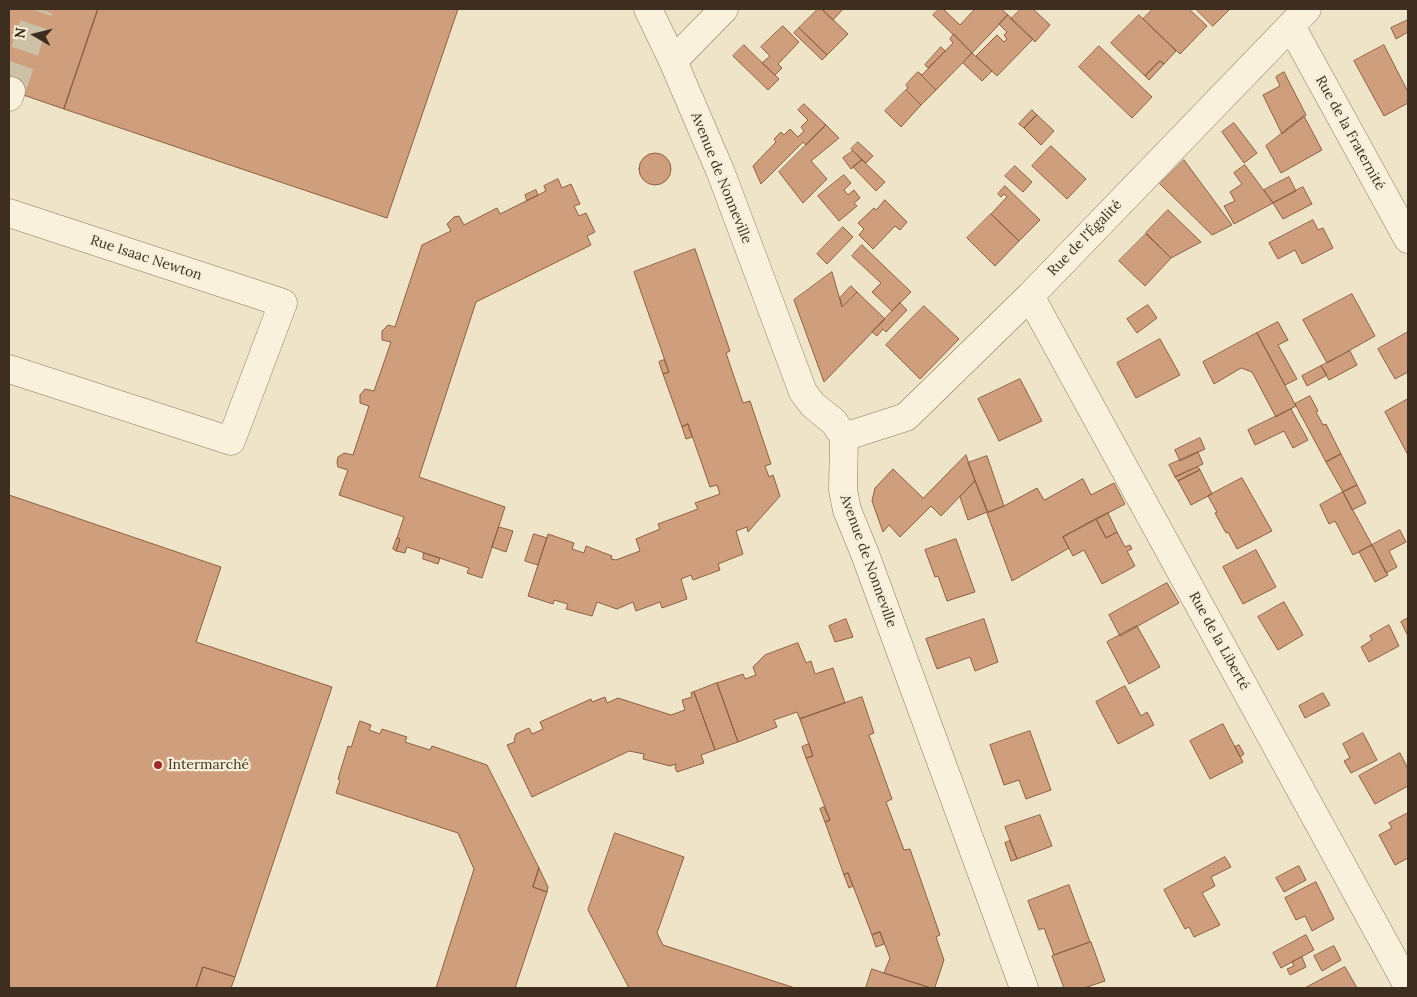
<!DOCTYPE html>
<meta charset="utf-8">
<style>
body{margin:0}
#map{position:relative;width:1417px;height:997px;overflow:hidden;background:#f0e4c8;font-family:Lora,serif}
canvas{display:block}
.frame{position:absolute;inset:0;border:10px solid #3d2e20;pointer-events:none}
.north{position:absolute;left:10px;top:10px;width:50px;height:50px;-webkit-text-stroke:4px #f7eed8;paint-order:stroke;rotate:278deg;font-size:14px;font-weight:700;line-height:20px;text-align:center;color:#3d2e20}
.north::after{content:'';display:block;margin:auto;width:18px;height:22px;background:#3d2e20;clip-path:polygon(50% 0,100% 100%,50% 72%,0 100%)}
</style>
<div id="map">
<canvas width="1417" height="997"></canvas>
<div class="frame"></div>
<div class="north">N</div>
</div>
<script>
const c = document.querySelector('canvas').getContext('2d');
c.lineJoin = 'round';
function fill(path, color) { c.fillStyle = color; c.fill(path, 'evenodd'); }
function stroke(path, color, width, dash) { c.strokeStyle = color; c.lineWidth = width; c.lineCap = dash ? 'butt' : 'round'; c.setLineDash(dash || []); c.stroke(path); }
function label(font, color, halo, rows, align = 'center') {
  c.font = font + ' Lora,serif'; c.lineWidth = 4.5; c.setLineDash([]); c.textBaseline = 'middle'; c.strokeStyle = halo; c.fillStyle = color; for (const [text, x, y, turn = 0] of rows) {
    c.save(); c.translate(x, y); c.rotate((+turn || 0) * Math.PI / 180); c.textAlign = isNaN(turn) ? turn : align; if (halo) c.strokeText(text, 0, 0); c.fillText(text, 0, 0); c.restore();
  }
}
const building = new Path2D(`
 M9 9H98L64 109 9 90Z
 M98 9H458L387 218 64 109Z
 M818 9H822L848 34 827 55 799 28Z
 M822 9H843L833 20Z
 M939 9H943L960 25 975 9H1001L1008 15 972 53 933 15Z
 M1021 9H1033L1050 25 1035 42 1011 19Z
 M1153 9H1189L1207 26 1180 54 1143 19Z
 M1196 9H1230L1213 26Z
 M1008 15 1033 39 997 76 976 56 997 35 1004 42 1007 39 1004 35 1007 32 999 24Z
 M1139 15 1176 51 1164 64 1160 61 1145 76 1111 43Z
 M1408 20V32L1396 39 1391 28Z
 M783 26 799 42 778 64 782 68 775 75 762 63 770 56 761 47Z
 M799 28 827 55 822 60 794 33Z
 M954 34 972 53 936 90 918 72 922 75 953 43 950 39Z
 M744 45 779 79 768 90 733 56Z
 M1384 45 1408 92V103L1384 116 1354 61Z
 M1099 46 1152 97 1132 118 1079 67Z
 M941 47 945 51 928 68 925 65Z
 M972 53 992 71 982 81 963 63Z
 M1160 61 1164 64 1149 80 1145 76Z
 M918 72 936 90 921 105 906 90 908 88 906 85Z
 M1284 72 1306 115 1282 134 1263 95 1280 86 1276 77Z
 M906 90 921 105 901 127 885 111Z
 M804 104 826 125 806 145 803 142 761 184 753 166 776 142 774 139 781 132 784 135 790 129 798 137 804 131 801 127 808 120 798 110Z
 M1032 110 1037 115 1024 128 1019 124Z
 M1037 115 1054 131 1041 145 1024 128Z
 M1304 116 1322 150 1281 173 1266 146Z
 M1234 123 1257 153 1244 163 1222 132Z
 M826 125 839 138 811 161 827 179 803 203 779 172Z
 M858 142 873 156 866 163 851 149Z
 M1051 146 1086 179 1067 199 1032 166Z
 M853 151 862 160 851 169 843 158Z
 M639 169a16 16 0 1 1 32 0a16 16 0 1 1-32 0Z
 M862 160 885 182 876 191 853 167Z
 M1184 160 1232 225 1212 235 1160 184Z
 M1245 165 1273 203 1234 224 1224 206 1235 201 1230 192 1242 184 1234 173Z
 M1015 166 1032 182 1023 192 1005 176Z
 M844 175 851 183 844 190 848 195 854 190 860 198 854 203 857 206 839 221 818 196Z
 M1289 177 1296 191 1273 203 1264 190Z
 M558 179 562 188 571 184 580 204 574 206 579 216 586 213 595 232 587 236 591 245 476 302 419 477 505 507 482 578 467 573 469 568 407 547 405 553 396 551 400 539 397 538 404 517 339 495 348 470 338 467 337 462 338 457 344 453 353 455 369 406 360 403V395L365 389 374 391 391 342 382 340V331L388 325 395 327 422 245 451 231 447 224 454 217 459 216 464 225 497 208 500 214 546 191 544 186Z
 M1005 186 1040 220 1019 241 991 214 1007 197 1004 194 1001 197 998 194Z
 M1303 187 1312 204 1283 219 1273 203Z
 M536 190 538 195 527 201 525 195Z
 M885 200 907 222 900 230 895 226 873 249 859 235 864 229 858 223 874 208 876 210Z
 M1168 210 1201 242 1171 258 1146 233Z
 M991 214 1019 241 995 266 967 238Z
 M1313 220 1318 230 1323 228 1333 248 1302 264 1295 250 1278 259 1269 243Z
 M843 227 853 237 827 264 817 254Z
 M1146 234 1171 258 1145 286 1119 261Z
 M862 245 911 292 892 311 872 292 881 283 852 256Z
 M695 249 730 351 726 353 743 403 750 401 771 464 765 466 769 477 773 475 780 496 748 532 747 527 736 531 743 554 718 564 720 570 693 580 691 575 681 579 687 599 662 608 660 602 636 611 633 602 617 609 597 602 592 616 566 609 568 604 554 600 553 604 528 596 548 534 574 543 572 549 584 553 586 546 612 556 611 559 616 560 640 551 636 539 660 529 658 524 698 509 695 503 720 494 717 485 710 487 688 424 682 427 663 374 669 372 634 272Z
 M832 272 842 307 857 292 885 319 824 382 794 300Z
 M851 286 857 292 842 307 840 298Z
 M1352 294 1375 336 1327 363 1303 320Z
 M900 303 907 310 886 332 883 329 877 336 872 332Z
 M1148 305 1157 318 1137 333 1127 319Z
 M924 306 959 339 920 379 886 345Z
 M1278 322 1288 340 1278 345 1297 379 1285 385 1257 333Z
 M1408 332V372L1395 379 1378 349Z
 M1257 333 1296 406 1276 417 1252 372 1241 368 1214 384 1203 362Z
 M1160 339 1180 375 1136 398 1117 363Z
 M1350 351 1357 365 1329 380 1321 366Z
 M664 360 669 372 663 374 659 362Z
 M1321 366 1327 375 1307 386 1302 376Z
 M1020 379 1042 421 999 441 978 399Z
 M1310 396 1318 411 1316 412 1323 425 1326 424 1341 454 1326 462 1295 404Z
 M1408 399V455L1385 412Z
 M1291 409 1308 440 1293 448 1284 431 1255 445 1248 430Z
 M688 424 692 437 686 439 682 427Z
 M1200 438 1205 449 1180 461 1175 450Z
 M1198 452 1203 464 1175 477 1169 465Z
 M1341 454 1357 485 1343 492 1326 462Z
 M966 455 975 481 941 516 931 506 900 537 889 525 883 532 872 501 875 488 893 469 923 498Z
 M987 456 1004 506 988 512 968 463Z
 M1198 467 1200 470 1178 481 1175 477Z
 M1200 470 1212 494 1191 505 1178 481Z
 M1242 478 1272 531 1237 549 1228 532 1226 533 1215 513 1217 512 1208 496Z
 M1083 479 1091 495 1114 483 1125 504 1063 537 1069 548 1012 581 987 513 1004 506 1037 488 1044 500Z
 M975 481 987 512 968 520 960 497Z
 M1357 485 1366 503 1352 510 1343 492Z
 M1343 492 1372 545 1353 555 1335 521 1329 524 1320 505Z
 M9 495 221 567 196 642 332 687 235 977 203 967 196 988H9Z
 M1108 513 1117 532 1106 538 1096 519Z
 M1096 519 1106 538 1117 532 1125 547 1130 545 1132 549 1127 551 1135 566 1102 584 1084 550 1073 556 1063 537Z
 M499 527 513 531 506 552 492 547Z
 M1400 530 1406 542 1389 551 1397 567 1386 573 1372 545Z
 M534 534 547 538 538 565 525 561Z
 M397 538 400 539 396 551 393 549Z
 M956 539 975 592 947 601 938 576 935 577 925 550Z
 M1372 545 1388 575 1375 582 1359 552Z
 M1256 550 1276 587 1243 604 1223 567Z
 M424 553 440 558 438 564 423 559Z
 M1167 583 1179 603 1120 636 1109 615Z
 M1284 602 1303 635 1278 650 1258 617Z
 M1408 618V636L1401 622Z
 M846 619 853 637 835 642 829 626Z
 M984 619 998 662 975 671 970 657 937 669 926 639Z
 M1389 625 1399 646 1369 662 1361 647 1372 640 1370 636Z
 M1137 626 1160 667 1129 684 1107 642Z
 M798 643 806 663 811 661 815 674 833 668 845 703 800 719 797 712 774 720 777 727 738 742 717 683 743 674 745 679 756 675 753 667 765 655Z
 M717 683 738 742 715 750 694 692Z
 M1125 686 1141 716 1147 712 1154 725 1118 744 1096 702Z
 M694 692 715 750 701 755 704 763 677 772 675 768 676 764 670 766 643 759 644 754 629 751 532 797 507 745 515 742 514 740 516 734 529 728 532 734 543 729 540 722 591 699 592 702 605 697 607 703 618 698 671 715 685 710 682 700 692 697 691 693Z
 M1323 693 1330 705 1305 718 1299 706Z
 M862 697 874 733 869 735 892 799 886 802 904 850 910 849 940 935 936 937 944 960 935 987 938 988H931L884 973 890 958 880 932 872 935 848 873 844 875 825 822 830 820 806 758 813 756 800 719Z
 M360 721 371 725 369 730 380 734 382 729 407 737 405 742 430 750 432 746 487 765 539 868 533 887 547 892 515 988H436L474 869 458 833 336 793 340 780 338 779 348 746 351 747Z
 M1223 724 1243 762 1210 779 1190 741Z
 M1030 731 1051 790 1026 799 1019 780 1004 785 990 745Z
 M1363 733 1377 760 1351 773 1344 761 1350 758 1343 744Z
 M809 744 813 756 806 758 802 747Z
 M1239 745 1244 754 1240 757 1235 747Z
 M1400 753 1408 769V786L1375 804 1359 776Z
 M824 807 830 820 825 822 820 809Z
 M1408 813V858L1395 865 1379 835 1392 828 1389 823Z
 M1040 815 1052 846 1017 859 1005 827Z
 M615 833 684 857 657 933 663 945 795 988H629L588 910Z
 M1010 841 1017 859 1011 861 1005 843Z
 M1225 857 1231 867 1211 877 1215 886 1202 893 1220 925 1194 937 1189 927 1185 929 1164 890Z
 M1299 866 1306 880 1284 892 1276 878Z
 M539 868 548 887 547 892 533 887Z
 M848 873 853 886 849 888 844 875Z
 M1316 882 1334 919 1312 931 1305 916 1296 920 1285 898Z
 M1069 885 1090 942 1054 955 1044 928 1039 930 1028 901Z
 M880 932 884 944 876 947 872 935Z
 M1306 935 1314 950 1281 968 1273 953Z
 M1091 942 1105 981 1084 988H1064L1052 956Z
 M1334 946 1341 960 1322 971 1314 956Z
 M1302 957 1306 967 1290 975 1287 969 1294 966 1292 962Z
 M203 967 235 977 231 988H196Z
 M1345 967 1357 988H1305Z
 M872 969 884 973 931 988H866Z`);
const tertiaryTunnel = new Path2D(`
 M11 91 39 9`);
const minor = new Path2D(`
 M1291 26 1408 239
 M673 61 724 9
 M9 213 283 303 231 441 9 369
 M1030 296 1408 986
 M844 437 906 417 1030 296 1307 9`);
const tertiary = new Path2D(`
 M648 9 673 61 721 173 803 392 813 405 834 422 844 437 843 490 847 510 865 554 1024 988
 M9 97 11 91`);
const markers = [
 [158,765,5,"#9e2a2b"]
];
const streetNames = [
 ["Rue de la Fraternité",1350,133,61],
 ["Avenue de Nonneville",721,178,68],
 ["Rue de l'Égalité",1085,238,-46],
 ["Rue Isaac Newton",146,258,18],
 ["Avenue de Nonneville",868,561,70],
 ["Rue de la Liberté",1219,641,61]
];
const poiNames = [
 ["Intermarché",168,765]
];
fill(building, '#cf9f7d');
stroke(building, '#8d5f41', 1);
stroke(tertiaryTunnel, '#ccc0a6', 28, [28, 14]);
stroke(minor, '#8d765c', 29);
stroke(tertiary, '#8d765c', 29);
stroke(minor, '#faf1dc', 28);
stroke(tertiary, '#faf1dc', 28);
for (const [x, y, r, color] of markers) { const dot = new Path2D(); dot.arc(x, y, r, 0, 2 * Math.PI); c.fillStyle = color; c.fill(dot); stroke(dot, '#f7eed8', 2); }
label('14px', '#3d2e20', '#f7eed8', streetNames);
label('14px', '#3d2e20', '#f7eed8', poiNames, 'left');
</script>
